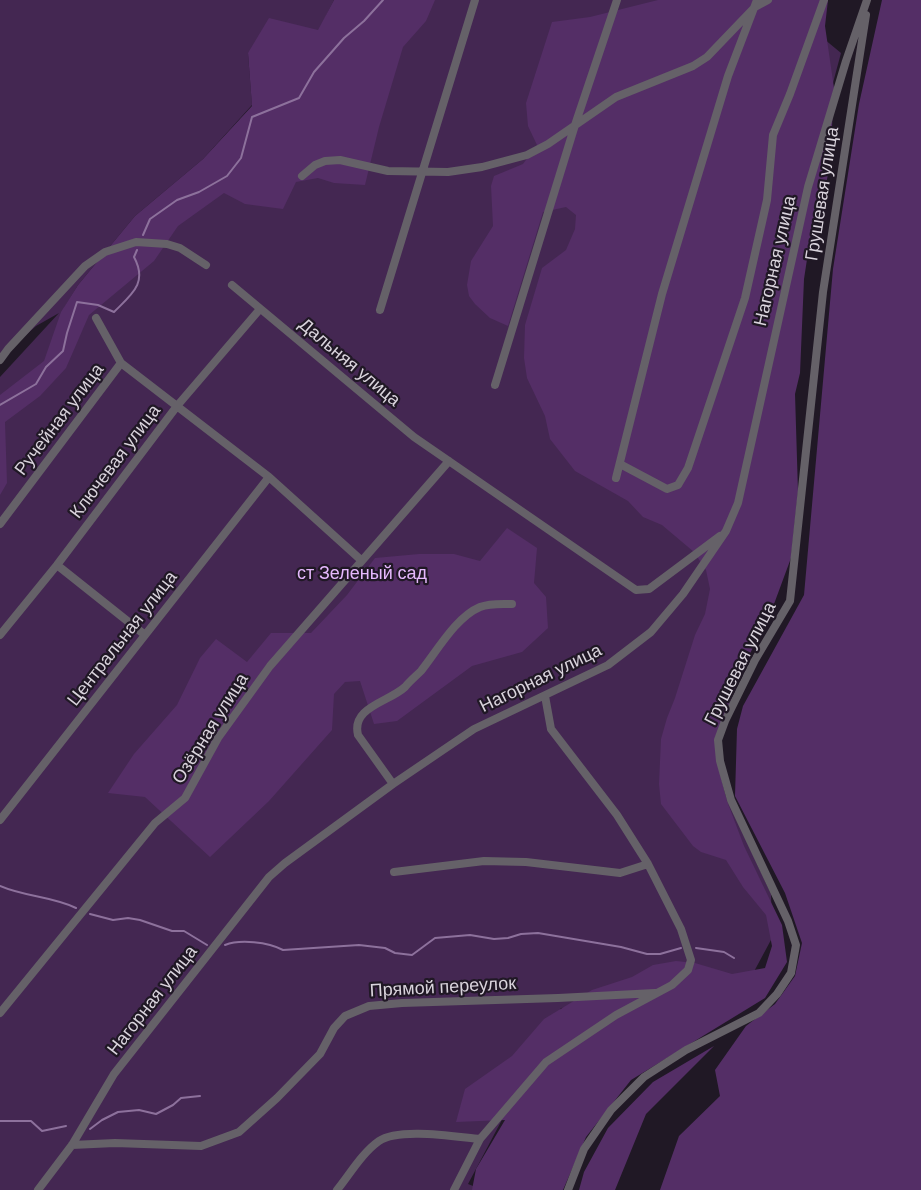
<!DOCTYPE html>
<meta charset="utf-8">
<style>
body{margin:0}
canvas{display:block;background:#201825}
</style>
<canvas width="921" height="1190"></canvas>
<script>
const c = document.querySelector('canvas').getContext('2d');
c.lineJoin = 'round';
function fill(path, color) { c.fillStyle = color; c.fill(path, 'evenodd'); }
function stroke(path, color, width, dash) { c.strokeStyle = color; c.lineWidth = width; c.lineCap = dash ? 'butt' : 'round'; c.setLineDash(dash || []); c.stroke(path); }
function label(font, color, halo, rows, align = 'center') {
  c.font = font + ' "DM Sans",sans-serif'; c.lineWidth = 4.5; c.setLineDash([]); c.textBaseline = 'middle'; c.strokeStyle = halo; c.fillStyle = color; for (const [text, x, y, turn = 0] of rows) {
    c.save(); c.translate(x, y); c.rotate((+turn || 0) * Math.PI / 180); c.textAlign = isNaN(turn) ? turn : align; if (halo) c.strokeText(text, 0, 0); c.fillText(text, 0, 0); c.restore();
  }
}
const green = new Path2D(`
 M0 0H334L319 30 248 53 252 105 203 159 135 216 78 285 64 308 417 0H820L812 29 841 53 786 258 697 734 771 894 772 938 729 1018 666 999 561 1008 468 1184 483 1190H0V377L59 313 36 326 0 358Z`);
const forest = new Path2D(`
 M334 0H435L426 21 403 47 379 127 365 185 334 183 318 178 296 182 283 209 245 204 224 193 178 226 154 261 89 315 66 368 40 396 5 422 7 483 0 495V395L44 361 61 312 78 285 135 216 203 159 252 106 248 53 269 18 318 30Z
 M658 0H828L825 26 834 88 830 165 822 203 813 220 804 279 800 373 795 394 798 492 791 558 774 604 744 666 722 722 718 765 727 801 744 846 782 925 787 962 765 998 631 1080 586 1137 563 1190H472L476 1169 505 1120 456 1122 465 1089 512 1056 544 1019 592 990 632 977 653 965 676 961 695 963 732 974 765 968 772 946 766 915 743 887 726 860 701 852 693 846 661 804 659 784 661 739 667 718 675 698 695 635 705 614 710 589 706 570 694 552 662 525 643 517 628 501 575 471 550 439 545 416 527 378 524 358 525 325 542 268 566 250 575 229 576 215 566 207 543 212 508 326 490 318 475 304 469 296 467 285 471 261 493 226 491 186 494 176 523 164 537 145 528 126 526 103 552 22 590 17Z
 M882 0H921V1190H660L679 1136 720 1096 715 1070 746 1026 775 1004 795 976 802 943 785 893 735 796 737 729 743 706 804 595 833 269 859 104Z
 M507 528 537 548 534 583 546 597 548 628 522 652 472 666 397 721 374 724 360 681 345 682 334 694 332 730 269 801 210 857 145 797 108 793 134 754 177 705 200 658 216 639 247 662 271 633H311L347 595 375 558 419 554H454L480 561Z
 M714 1046 646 1114 615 1190H579L584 1172 608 1128 653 1082Z`);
const stream = new Path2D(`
 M143 235 150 219 177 200 199 192 227 176 241 158 252 117 299 98 314 72 344 38 364 21 383 0
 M0 405 36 384 46 367 63 351 67 333 77 302 98 305 114 312C132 294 148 283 134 257L137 250
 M0 886C25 897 51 896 76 908
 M90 914 113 920 128 918 140 920 172 931H184L207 945
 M225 945C240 939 268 942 283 950L359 945 385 948 395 953 412 955 435 938 470 935 494 939 508 938 521 934 538 933 621 947 647 954H660L681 948
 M696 948 724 952 734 958
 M0 1121H31L42 1131 66 1126
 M90 1129 102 1120 118 1112 139 1110 156 1114 173 1105 181 1098 200 1096`);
const minor = new Path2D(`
 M302 176 315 165 325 161 340 160 388 171 448 172 482 167 527 155 548 144 616 97 693 66 707 57 755 7 768 0
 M232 285 414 437 636 590 649 589 720 536
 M380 310 475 0
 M96 318 121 363 269 477 361 560
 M0 360 8 349 85 266 105 252 136 242 167 244 180 248 206 265
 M495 385 575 125 617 0
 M620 464 667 489 678 485 688 468 745 298 767 200 773 135 790 94 824 0
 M616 478 662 294 728 76 757 0
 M0 524 121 363
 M57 565 145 635
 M0 635 57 565 177 406 260 309
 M393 784 358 735C351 707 389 702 405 687 410 681 416 676 421 671 437 651 456 617 480 607 490 603 502 604 512 604
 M0 820 269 477
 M394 872 484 861 526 862 620 873 648 864
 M0 1013 155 823 185 798 218 738 270 666 449 461
 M72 1145 115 1143 201 1146 239 1132 277 1098 320 1054 334 1028 345 1016 369 1006 402 1003 558 998 655 993
 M38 1190 72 1145 114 1074 269 877 285 863 393 784 474 729 608 665 651 632 683 594 726 531 738 503 808 187 846 61 867 0
 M337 1190C350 1174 362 1153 379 1141 399 1127 457 1137 480 1139
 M454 1190 480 1139 546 1062 616 1015 672 985 688 970 691 960 681 929 648 864 617 815 551 729 545 696
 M568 1190 584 1149 611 1110 644 1077 686 1050 759 1013 777 994 791 973 796 945 788 921 731 800 720 761 718 740 725 721 755 660 790 601 823 292 866 15`);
const streetNames = [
 ["Грушевая улица",823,194,-81],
 ["Нагорная улица",776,261,-77],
 ["Дальняя улица",349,363,40],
 ["Ручейная улица",60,420,-53],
 ["Ключевая улица",116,462,-53],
 ["Центральная улица",123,639,-52],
 ["Грушевая улица",741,664,-63],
 ["Нагорная улица",541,679,-26],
 ["Озёрная улица",211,729,-58],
 ["Прямой переулок",443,988,-3],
 ["Нагорная улица",153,1001,-52]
];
const parkNames = [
 ["ст Зеленый сад",362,574]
];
fill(green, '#442752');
fill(forest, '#542e66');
stroke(stream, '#8d719c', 2);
stroke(minor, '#656168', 8);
label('18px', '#d9d3dc', '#201825', streetNames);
label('18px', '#e5b8fd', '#201825', parkNames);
</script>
